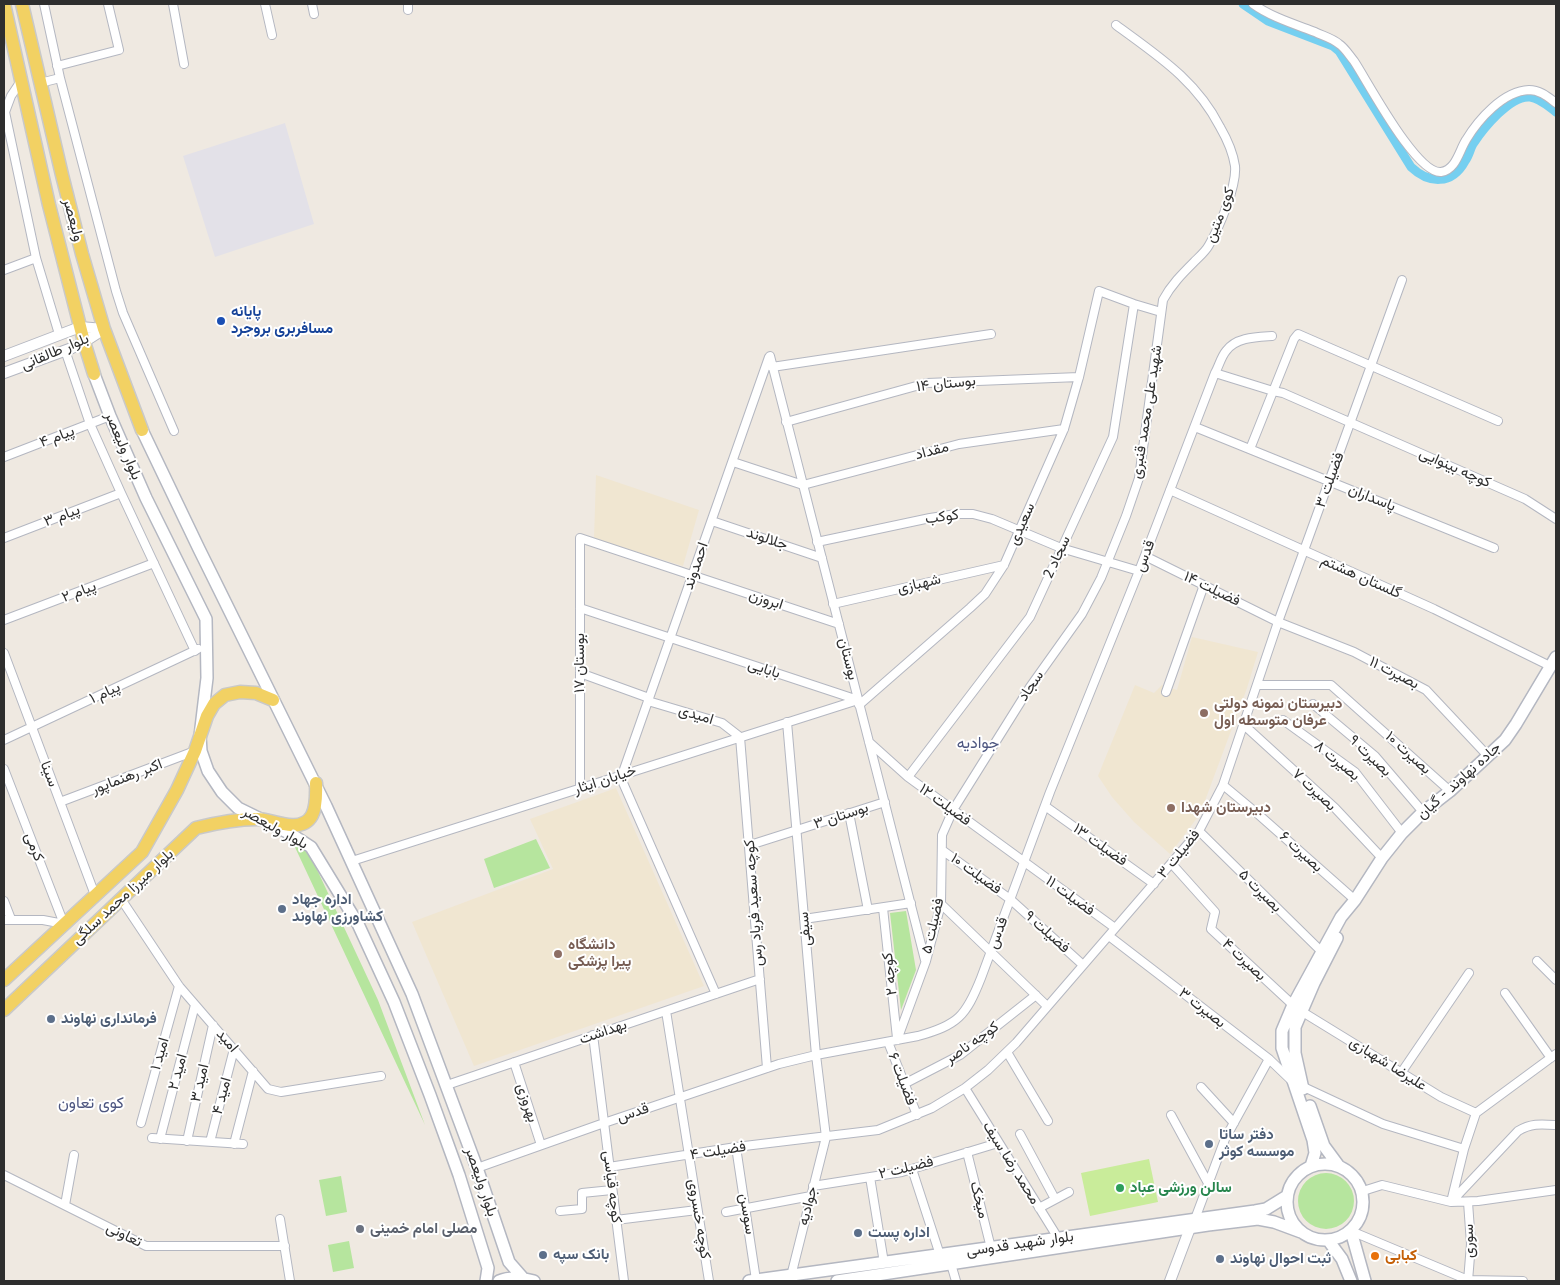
<!DOCTYPE html>
<meta charset="utf-8">
<style>
body{margin:0}
#map{position:relative;width:1560px;height:1285px;overflow:hidden;background:#efe9e1;font-family:"Fira Sans",sans-serif}
canvas{display:block}
.frame{position:absolute;inset:0;border:5px solid #2e2e2e;pointer-events:none}
</style>
<div id="map">
<canvas width="1560" height="1285"></canvas>
<div class="frame"></div>
</div>
<script>
const c = document.querySelector('canvas').getContext('2d');
c.lineJoin = 'round';
function fill(path, color) { c.fillStyle = color; c.fill(path, 'evenodd'); }
function stroke(path, color, width, dash) { c.strokeStyle = color; c.lineWidth = width; c.lineCap = dash ? 'butt' : 'round'; c.setLineDash(dash || []); c.stroke(path); }
function label(font, color, halo, rows, align = 'center') {
  c.font = font + ' "Fira Sans",Vazirmatn,sans-serif'; c.lineWidth = 4; c.setLineDash([]); c.textBaseline = 'middle'; c.strokeStyle = halo; c.fillStyle = color; for (const [text, x, y, turn = 0] of rows) {
    c.save(); c.translate(x, y); c.rotate((+turn || 0) * Math.PI / 180); c.textAlign = isNaN(turn) ? turn : align; if (halo) c.strokeText(text, 0, 0); c.fillText(text, 0, 0); c.restore();
  }
}
const industrial = new Path2D(`
 M285 123 314 224 215 257 183 156Z`);
const education = new Path2D(`
 M596 475 699 510 683 566 594 539Z
 M1192 637 1258 652 1247 688 1200 814 1170 854 1134 822 1112 797 1098 776 1135 685 1154 693 1162 685 1177 690Z
 M616 788 704 986 474 1066 412 922 553 869 530 819Z`);
const green = new Path2D(`
 M536 839 550 868 494 888 484 859Z
 M293 843 306 846 378 1000 425 1125Z
 M906 911 916 970 901 1010 890 913Z
 M1298 1201a28 28 0 1 1 56 0a28 28 0 1 1-56 0Z
 M341 1176 347 1212 326 1216 319 1180Z
 M349 1241 354 1268 333 1272 328 1245Z`);
const pitch = new Path2D(`
 M1149 1159 1158 1202 1090 1216 1081 1173Z`);
const canal = new Path2D(`
 M1243 4 1268 21 1333 46 1339 51 1411 167C1429 184 1452 185 1465 161 1469 156 1470 149 1473 144 1483 129 1510 95 1530 97 1540 98 1549 107 1556 112`);
const minor = new Path2D(`
 M44 4 60 78 116 291 123 313 174 431
 M173 4 184 64
 M265 4 272 35
 M312 4 314 14
 M408 4V10
 M1253 4C1271 17 1294 24 1315 32 1323 36 1332 38 1339 44 1345 48 1349 55 1354 61 1368 82 1416 174 1441 172 1456 170 1459 151 1466 140 1478 120 1503 91 1529 90 1540 90 1548 97 1556 103
 M57 66 119 50 108 4
 M21 81 11 96 5 112 36 258 59 334
 M40 83 60 78
 M4 270 36 258
 M65 350 90 424 121 493 195 651
 M770 356 925 960
 M772 367 991 334
 M1215 373 1273 391 1283 393 1525 499 1556 519
 M786 422 927 383 1079 377
 M1195 427 1494 548
 M1250 449 1294 339 1298 334 1498 421
 M4 457 110 416
 M733 462 803 485 959 444 1064 429
 M1170 490 1434 609 1550 666
 M712 521 822 558
 M4 538 121 493
 M817 542 930 518 956 514H973L992 519 1061 548 1139 571
 M1145 556 1278 622 1354 652 1426 690 1488 756
 M833 604 1004 565
 M580 608 858 700
 M4 620 154 563
 M4 653 95 895
 M580 673 649 698
 M1257 685H1331L1450 791
 M1166 692 1204 585
 M648 701 722 723 740 737 767 1068
 M1313 704 1375 756 1423 812
 M859 705 970 608 985 594 1004 565 1064 429 1079 377 1099 291 1134 304 1161 312
 M1283 720 1355 772 1402 833
 M787 722 816 1055 826 1137 791 1276
 M1244 725 1335 808 1382 858
 M4 740 198 649
 M869 742 908 777 1115 928
 M4 769 64 924
 M622 775 769 357
 M620 776 716 994
 M908 777 1030 617 1113 437 1134 304
 M1223 785 1259 815 1355 900
 M580 788V538L839 624
 M60 802 195 751
 M1045 806 1154 884
 M849 813 868 910
 M1199 831 1321 951
 M750 845 885 802
 M942 850 1010 899 1083 965
 M352 861 858 700
 M1172 864 1215 912 1211 929 1293 1005
 M121 899 179 986 268 1089 281 1092 381 1076
 M4 901 11 919
 M941 904 1047 1006
 M883 908 897 1038
 M804 919 911 903
 M4 920H43L64 924
 M1109 936 1269 1059 1293 1082 1383 1124 1464 1149
 M1537 961 1556 980
 M1505 993 1551 1058
 M666 1011 709 1281
 M1301 1011 1441 1097 1476 1113
 M593 1035 624 1281
 M897 1040 926 961 941 904 942 835 953 810 1030 687 1082 614 1101 578 1126 516 1139 478 1163 300C1171 285 1182 274 1194 262 1199 257 1206 251 1209 245 1219 228 1237 186 1235 166 1233 153 1227 139 1220 127 1196 80 1158 56 1116 25
 M888 1042 917 1115
 M1007 1052 1048 1121
 M514 1062 541 1145
 M1401 1073 1469 973
 M904 1084 960 1055 1036 995
 M447 1085 760 979
 M1201 1087 1234 1123
 M965 1088 1058 1238
 M1171 1115 1208 1183
 M141 1123 179 986
 M1020 1134 1055 1199
 M152 1138 243 1144
 M160 1139 195 1005
 M187 1141 213 1025
 M210 1142 234 1049
 M234 1144 253 1071
 M736 1147 756 1280
 M967 1152 991 1248
 M609 1167 736 1147 878 1130 932 1108 965 1088 988 1070 1016 1043 1199 831 1223 785 1278 622 1402 280
 M477 1168 604 1123 779 1064 816 1055 918 1036C958 1025 966 1016 981 978L1050 792 1139 571 1215 373C1219 366 1221 357 1226 351 1236 337 1257 337 1272 336
 M912 1169 940 1255
 M4 1175 146 1246H285
 M870 1177 884 1263
 M813 1186 902 1172 998 1143
 M1363 1191 1382 1185 1451 1202 1478 1201 1556 1190
 M1453 1200 1518 1131C1531 1123 1541 1124 1556 1125
 M1451 1202 1464 1149 1476 1113 1556 1054
 M65 1205 74 1155
 M1039 1208 1069 1192
 M560 1211 582 1209V1193L612 1190
 M726 1212 811 1196
 M280 1219 290 1281
 M1195 1219 1225 1139 1269 1059
 M616 1220 697 1210
 M1351 1231 1468 1280 1523 1281
 M951 1264 956 1281
 M1468 1281 1471 1244 1468 1202`);
const tertiary = new Path2D(`
 M4 356 80 327 104 329
 M4 373 72 348 84 342 104 329
 M1170 1281 1190 1228`);
const secondary = new Path2D(`
 M94 374 110 416 146 498 206 619 207 678 200 736 201 751 208 771 222 792 238 808 291 834 311 847 358 924 394 1002 430 1095 459 1175 488 1268 486 1281
 M142 430 199 549 326 806 412 994 477 1168 509 1262 523 1278
 M1303 1089 1295 1053V1027L1314 983 1337 938
 M1310 1106 1324 1146 1338 1165
 M1287 1202a38 38 0 1 1 76 0a38 38 0 1 1-76 0Z
 M1311 1166 1315 1153 1313 1140 1282 1048V1031L1293 1005 1341 917 1355 900 1382 858 1402 833 1423 812 1450 791 1505 740 1516 724 1556 657
 M1351 1231 1365 1281
 M1328 1240 1342 1259 1351 1281
 M499 1281C511 1276 522 1278 534 1281
 M749 1281 1255 1211 1266 1209 1287 1196
 M837 1281 1208 1225 1258 1219 1274 1222 1301 1232`);
const primary = new Path2D(`
 M4 4 49 205 84 342 94 374
 M22 4 62 175 82 254 104 329 142 430
 M4 980 142 852 177 790 195 751 207 716 214 704 225 695 240 692 256 693 273 700
 M4 1010 196 828C216 823 236 819 257 819 266 819 275 823 283 824 315 831 317 808 316 783`);
const markers = [
 [221,321,5,"#1a4fb4"],
 [1204,713,5,"#8d6e63"],
 [1171,808,5,"#8d6e63"],
 [282,909,5,"#5c6f8a"],
 [558,954,5,"#8d6e63"],
 [51,1019,5,"#5c6f8a"],
 [1209,1144,5,"#5c6f8a"],
 [1120,1188,5,"#2e9e5b"],
 [360,1229,5,"#6b7280"],
 [858,1233,5,"#5c6f8a"],
 [543,1255,5,"#5c6f8a"],
 [1375,1256,5,"#e8710a"],
 [1220,1259,5,"#5c6f8a"]
];
const streetNames = [
 ["کوی متین",1220,215,-69],
 ["ولیعصر",73,220,75],
 ["بلوار طالقانی",55,352,-23],
 ["بوستان ۱۴",946,384,-6],
 ["شهید علی محمد قنبری",1147,412,-81],
 ["پیام ۴",57,437,-21],
 ["بلوار ولیعصر",123,446,67],
 ["مقداد",932,451,-15],
 ["کوچه بینوایی",1455,468,24],
 ["فضیلت ۳",1330,480,-70],
 ["پاسداران",1372,498,22],
 ["پیام ۳",62,516,-21],
 ["کوکب",942,517,-8],
 ["سعیدی",1022,524,-66],
 ["جلالوند",767,539,19],
 ["قدس",1145,556,-69],
 ["سجاد 2",1057,557,-65],
 ["احمدوند",696,566,-71],
 ["گلستان هشتم",1361,577,24],
 ["شهبازی",919,584,-13],
 ["فضیلت ۱۴",1212,589,26],
 ["پیام ۲",79,592,-21],
 ["ابروزن",766,600,18],
 ["بوستان",848,659,76],
 ["بوستان ۱۷",580,663,-90],
 ["بابایی",764,669,18],
 ["بصیرت ۱۱",1394,673,27],
 ["سجاد",1031,686,-56],
 ["پیام ۱",105,693,-25],
 ["امیدی",696,715,17],
 ["بصیرت ۱۰",1408,753,42],
 ["بصیرت ۹",1370,756,44],
 ["بصیرت ۸",1337,761,39],
 ["سینا",49,774,69],
 ["اکبر رهنماپور",127,777,-21],
 ["خیابان ایثار",605,780,-18],
 ["جاده نهاوند - گیان",1459,781,-42],
 ["بصیرت ۷",1314,790,43],
 ["فضیلت ۱۲",945,805,36],
 ["بوستان ۳",841,816,-18],
 ["بلوار ولیعصر",275,828,29],
 ["فضیلت ۱۳",1100,845,35],
 ["کرمی",34,847,69],
 ["بصیرت ۶",1301,852,42],
 ["فضیلت ۳",1179,854,-51],
 ["فضیلت ۱۰",976,874,36],
 ["بصیرت ۵",1260,891,45],
 ["فضیلت ۱۱",1070,896,36],
 ["بلوار میرزا محمد سلگی",123,897,-43],
 ["کوچه سعید فریاد رس",754,903,-94],
 ["فضیلت ۵",933,926,-77],
 ["سیفی",805,929,-95],
 ["فضیلت ۹",1047,932,42],
 ["قدس",998,933,-70],
 ["بصیرت ۴",1244,960,43],
 ["کوچه ۲",890,974,-96],
 ["بصیرت ۳",1202,1008,38],
 ["بهداشت",603,1032,-19],
 ["امید",227,1041,49],
 ["کوچه ناصر",972,1043,-35],
 ["امید ۱",160,1054,-74],
 ["علیرضا شهبازی",1388,1064,32],
 ["امید ۲",178,1072,-75],
 ["فضیلت ۶",902,1079,69],
 ["امید ۳",200,1083,-77],
 ["امید ۴",222,1096,-75],
 ["بهروزی",527,1103,72],
 ["قدس",633,1113,-18],
 ["فضیلت ۴",718,1151,-9],
 ["محمد رضا سیف",1011,1163,58],
 ["فضیلت ۲",906,1168,-14],
 ["بلوار ولیعصر",481,1182,71],
 ["کوچه قیاسی",612,1187,83],
 ["میخک",979,1200,76],
 ["جوادیه",808,1206,-76],
 ["سوسن",747,1214,81],
 ["کوچه خسروی",699,1219,81],
 ["تعاونی",124,1235,26],
 ["سوری",1469,1241,-90],
 ["بلوار شهید قدوسی",1020,1244,-8]
];
const transitNames = [
 ["پایانه",231,312],
 ["مسافربری بروجرد",231,329]
];
const educationNames = [
 ["دبیرستان نمونه دولتی",1214,704],
 ["عرفان متوسطه اول",1214,721],
 ["دبیرستان شهدا",1181,808],
 ["دانشگاه",568,945],
 ["پیرا پزشکی",568,962]
];
const serviceNames = [
 ["اداره جهاد",292,900],
 ["کشاورزی نهاوند",292,917],
 ["فرمانداری نهاوند",61,1019],
 ["دفتر ساتا",1219,1135],
 ["موسسه کوثر",1219,1152],
 ["اداره پست",868,1233],
 ["بانک سپه",553,1255],
 ["ثبت احوال نهاوند",1230,1259]
];
const leisureNames = [
 ["سالن ورزشی عباد",1130,1188]
];
const worshipNames = [
 ["مصلی امام خمینی",370,1229]
];
const foodNames = [
 ["کبابی",1385,1256]
];
const neighbourhoodNames = [
 ["جوادیه",978,744],
 ["کوی تعاون",91,1104]
];
fill(industrial, '#e3e1e8');
fill(education, '#f0e6d1');
fill(green, '#b6e59e');
fill(pitch, '#c9ec9a');
stroke(canal, '#75cff0', 9);
stroke(minor, '#b4b7c1', 10);
stroke(tertiary, '#b4b7c1', 12);
stroke(secondary, '#b4b7c1', 14);
stroke(primary, '#c9c9c9', 15);
stroke(minor, '#fff', 8);
stroke(tertiary, '#fff', 10);
stroke(secondary, '#fff', 11);
stroke(primary, '#f2d163', 12);
for (const [x, y, r, color] of markers) { const dot = new Path2D(); dot.arc(x, y, r, 0, 2 * Math.PI); c.fillStyle = color; c.fill(dot); stroke(dot, '#fff', 2); }
label('15px', '#2e2e2e', '#fff', streetNames);
label('bold 15px', '#164399', '#fff', transitNames, 'left');
label('bold 15px', '#785e54', '#fff', educationNames, 'left');
label('bold 15px', '#4e5e75', '#fff', serviceNames, 'left');
label('bold 15px', '#27864d', '#fff', leisureNames, 'left');
label('bold 15px', '#5b616d', '#fff', worshipNames, 'left');
label('bold 15px', '#c56008', '#fff', foodNames, 'left');
label('16px', '#4d5680', '#fff', neighbourhoodNames);
</script>
